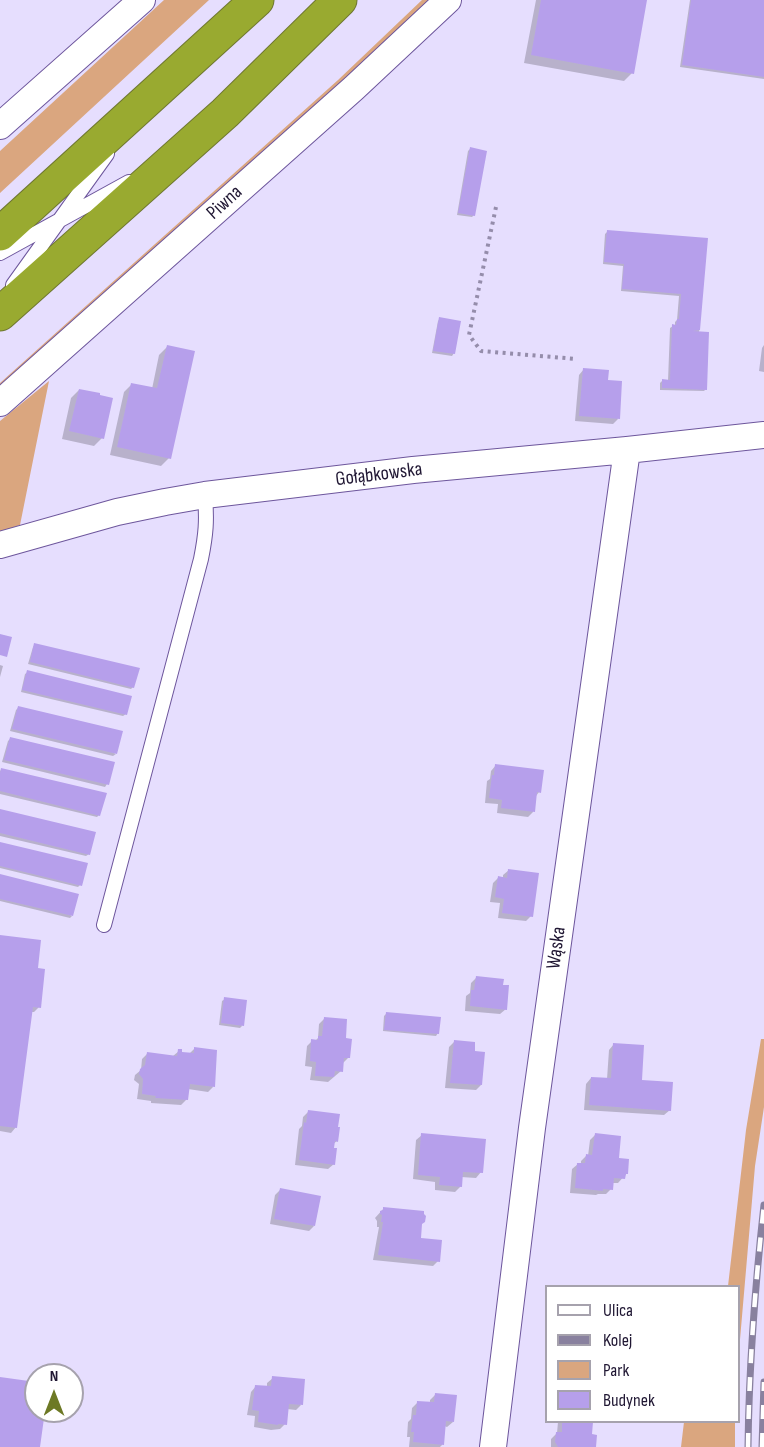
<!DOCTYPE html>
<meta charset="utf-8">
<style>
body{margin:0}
#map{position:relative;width:764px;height:1447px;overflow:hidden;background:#e6defe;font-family:"Sofia Sans Condensed",sans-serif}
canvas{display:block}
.legend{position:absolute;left:545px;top:1285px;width:195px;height:138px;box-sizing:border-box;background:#fff;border:2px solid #a6a2ad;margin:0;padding:8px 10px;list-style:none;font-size:18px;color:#201733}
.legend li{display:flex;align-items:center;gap:12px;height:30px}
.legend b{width:30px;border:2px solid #a6a2ad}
.north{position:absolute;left:24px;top:1363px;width:60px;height:60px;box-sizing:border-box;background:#fff;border:2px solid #a6a2ad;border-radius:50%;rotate:0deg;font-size:16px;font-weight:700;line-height:24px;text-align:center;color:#201733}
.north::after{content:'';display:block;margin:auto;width:21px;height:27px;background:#6d7925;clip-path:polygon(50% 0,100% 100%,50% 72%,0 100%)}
</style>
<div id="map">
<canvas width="764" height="1447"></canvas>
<ul class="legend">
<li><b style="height:8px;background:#fff"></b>Ulica</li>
<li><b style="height:8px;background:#89819f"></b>Kolej</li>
<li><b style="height:16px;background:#daa67f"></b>Park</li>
<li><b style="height:16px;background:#b69feb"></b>Budynek</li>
</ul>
<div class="north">N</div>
</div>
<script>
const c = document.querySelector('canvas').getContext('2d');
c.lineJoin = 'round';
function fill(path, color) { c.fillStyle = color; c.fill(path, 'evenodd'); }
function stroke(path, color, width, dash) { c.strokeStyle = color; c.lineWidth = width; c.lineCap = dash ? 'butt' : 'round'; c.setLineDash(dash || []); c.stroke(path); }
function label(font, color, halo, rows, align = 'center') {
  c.font = font + ' "Sofia Sans Condensed",sans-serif'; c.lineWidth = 4.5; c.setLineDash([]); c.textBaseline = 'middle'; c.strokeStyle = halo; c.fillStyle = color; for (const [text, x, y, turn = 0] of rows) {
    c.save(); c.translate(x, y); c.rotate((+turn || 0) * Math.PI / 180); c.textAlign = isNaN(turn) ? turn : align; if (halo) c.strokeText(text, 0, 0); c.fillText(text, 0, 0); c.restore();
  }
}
const green = new Path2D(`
 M164 0H209L0 193V151Z
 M422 0H431L335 92 0 392V383L338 80Z
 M49 381 20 525 0 532V421Z
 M761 1039H764V1107L755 1166 739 1351 738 1286H728L746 1130Z
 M684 1422H735V1447H681Z`);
const shadow = new Path2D(`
 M536 0H646L632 73 624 81 524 63Z
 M690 0H764V79L680 67Z
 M470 149 474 215 472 217 457 215 468 151Z
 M608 231 706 240 699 333 706 389 704 391 660 390V383L662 381H668L670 328 673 326H675V322L677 320 679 296 621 291 623 266 603 264 605 234Z
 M440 319 454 353 452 356 432 353 438 321Z
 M764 345V372L759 371 762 348Z
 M167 347 169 458 161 466 110 455 124 392 132 384 152 389 159 355Z
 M584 369 618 419 613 424 575 421 579 375Z
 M79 390 102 438 94 446 62 439 71 398Z
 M35 644 133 687 131 689 28 664 33 647Z
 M0 665 3 666 0 677Z
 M28 672 126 714 123 716 21 692 25 674Z
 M18 708 116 754 113 756 10 731 16 710Z
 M10 739 107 784 105 787 2 762 8 741Z
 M496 765 539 792 536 796 533 812 528 817 497 813 498 804 485 803 487 781 490 779 491 771Z
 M2 769 99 815 97 817 0 794V771Z
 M0 810 89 854 86 856 0 836Z
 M0 843 80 885 78 887 0 868Z
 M509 870 531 916 526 921 498 918 500 903 490 902 493 883 498 878 503 879V875Z
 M0 876 72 916 70 918 0 901Z
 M0 936 36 970 39 1007 34 1012H31L16 1127 11 1133 0 1131Z
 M476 978 502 986 506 1009 500 1014 465 1011 466 996 470 993 471 983Z
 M225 999 242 1026 240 1028 219 1025 222 1001Z
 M386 1014 438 1033 436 1036 383 1031 384 1016Z
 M324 1019 344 1040 348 1058 343 1063 341 1071 328 1082 310 1080 312 1067 305 1066 307 1046 312 1041H315L318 1038 319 1024Z
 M454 1042 481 1085 476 1090 445 1088 449 1047Z
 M614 1044 641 1082 670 1110 664 1115 584 1110 586 1084 591 1078 607 1079 609 1050Z
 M195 1048 213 1087 208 1092 188 1089 186 1100 181 1105 151 1103V1101L137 1099 139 1084 134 1080 135 1075 141 1070 142 1059 147 1054 173 1056 179 1051 180 1053 189 1054Z
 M309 1111 337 1141 333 1144 334 1164 328 1169 295 1165 299 1129 302 1126 303 1117Z
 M422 1135 481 1172 476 1178 461 1177V1186L455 1192 435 1190V1182L413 1179 416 1140Z
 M595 1135 618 1159 627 1173 618 1183H612L611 1189 606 1194H598L596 1195 570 1193 572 1169 578 1164H581V1161L586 1156H588L590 1140Z
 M280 1190 314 1226 309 1231 270 1224 275 1195Z
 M384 1208 421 1225 419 1239 438 1261 433 1266 373 1260 379 1227H377V1221L375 1218Z
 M273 1378 301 1405 296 1410 287 1409 285 1424 280 1429 271 1430 254 1427 255 1416 247 1415 251 1392 256 1386 267 1387V1383Z
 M435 1395 453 1422 447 1427 444 1426 442 1445 440 1447H409L410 1437H407L408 1422 411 1419 412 1408 418 1402 430 1403V1400Z
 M558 1422H591L590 1435 594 1447H551V1439L557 1433Z`);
const building = new Path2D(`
 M541 0H647L634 74 531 55Z
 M691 0H764V77L682 65Z
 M470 147 487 151 475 216 458 213Z
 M607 230 708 238 700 330 693 331 709 332 707 390 662 388V379L670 380 672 324 676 325 677 319H679L681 294 622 289 624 264 604 262Z
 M439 317 461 321 455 354 433 351Z
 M167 345 195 351 171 459 117 447 131 383 157 388Z
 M583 368 609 370 608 380 622 381 620 419 579 416Z
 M79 389 100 393V395L113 398 104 439 69 431Z
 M0 634 12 637 7 657 0 655Z
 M34 643 140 668 134 688 30 662Z
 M27 670 132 696 127 715 22 690Z
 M18 706 123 731 117 754 12 729Z
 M10 737 115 762 109 785 4 760Z
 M495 764 544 770 541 793 537 792 535 812 501 808 502 800 489 798 492 775H494Z
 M1 768 107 793 100 816 0 791V773Z
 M0 809 96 832 90 855 0 833Z
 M0 842 88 863 82 886 0 866Z
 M508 869 539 873 533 917 502 913 504 899 495 897 498 876 507 878Z
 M0 874 79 894 73 916 0 899Z
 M0 935 41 940 38 968 45 969 41 1008 33 1007 17 1128 0 1126Z
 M476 976 504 979 503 985H509L507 1010 470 1006 471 990H474Z
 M224 997 247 1000 244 1026 221 1023Z
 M386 1012 441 1017 439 1034 384 1030Z
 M324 1017 347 1019 346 1038 352 1039 350 1058H344L343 1072 335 1071 334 1077 315 1076 316 1062 310 1061 311 1039 318 1040V1036H322Z
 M454 1040 475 1042V1051L485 1052 482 1085 450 1083Z
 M613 1043 644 1045 642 1080 673 1082 671 1111 589 1105 591 1077 611 1078Z
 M194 1047 217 1050 215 1087 190 1084 188 1100 155 1098 156 1096 142 1094 143 1079 139 1074 140 1069 145 1065 147 1052 177 1056 178 1049H182V1052L194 1053Z
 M308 1110 340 1114 338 1127H340L338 1142 335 1141 334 1148H337L335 1165 299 1160 304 1122 306 1123Z
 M421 1133 486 1139 483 1173 463 1172 462 1187 439 1185 440 1177 418 1175Z
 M595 1133 621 1136 619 1158 629 1159 628 1174H626L625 1179 614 1178 613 1190 603 1189V1191L575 1188 577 1163H585L586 1154 592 1155Z
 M280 1188 321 1196 315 1226 274 1219Z
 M383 1207 424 1211V1214L426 1216 425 1222 422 1224 421 1238 442 1240 440 1262 378 1255 383 1222H381L382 1215 380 1214V1211L383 1210Z
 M272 1376 305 1379 303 1405 289 1404 287 1425 278 1424V1425L258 1422 259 1411 252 1410 255 1385 271 1386Z
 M0 1377 36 1382V1411H45L40 1447H0Z
 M435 1393 457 1395 454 1422 446 1421 444 1445 413 1442 414 1432H411L413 1415H416L417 1401 434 1402Z
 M562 1422H593L592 1434 597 1435 596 1447H558L555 1442 556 1432H562Z`);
const path = new Path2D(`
 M496 207 469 335 481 351 576 359`);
const service = new Path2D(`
 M0 253 129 182
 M13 285 107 154
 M104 925 201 559C206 534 207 521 205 495`);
const minor = new Path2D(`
 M0 126 142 0
 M0 403 354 88 448 0
 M0 545 117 512 165 502 205 495 413 470 627 450 764 435
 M493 1447 532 1128 627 450`);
const motorway = new Path2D(`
 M0 234 257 0
 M0 314 225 113 340 0`);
const rail = new Path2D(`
 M748 1447C749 1366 755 1286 764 1205
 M762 1447 764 1382`);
const streetNames = [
 ["Piwna",225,203,-42],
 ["Gołąbkowska",379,475,-7],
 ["Wąska",557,948,-82]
];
fill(green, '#daa67f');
fill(shadow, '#0003');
fill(building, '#b69feb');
stroke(service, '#6d569c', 16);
stroke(minor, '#6d569c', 28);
stroke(motorway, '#6f7731', 35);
stroke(path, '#958dab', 4, [3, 4.5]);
stroke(service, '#fff', 14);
stroke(minor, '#fff', 26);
stroke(motorway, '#99aa30', 33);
stroke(rail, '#89819f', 7);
stroke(rail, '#fff', 4.5, [14]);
label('20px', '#201733', '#fff', streetNames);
</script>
